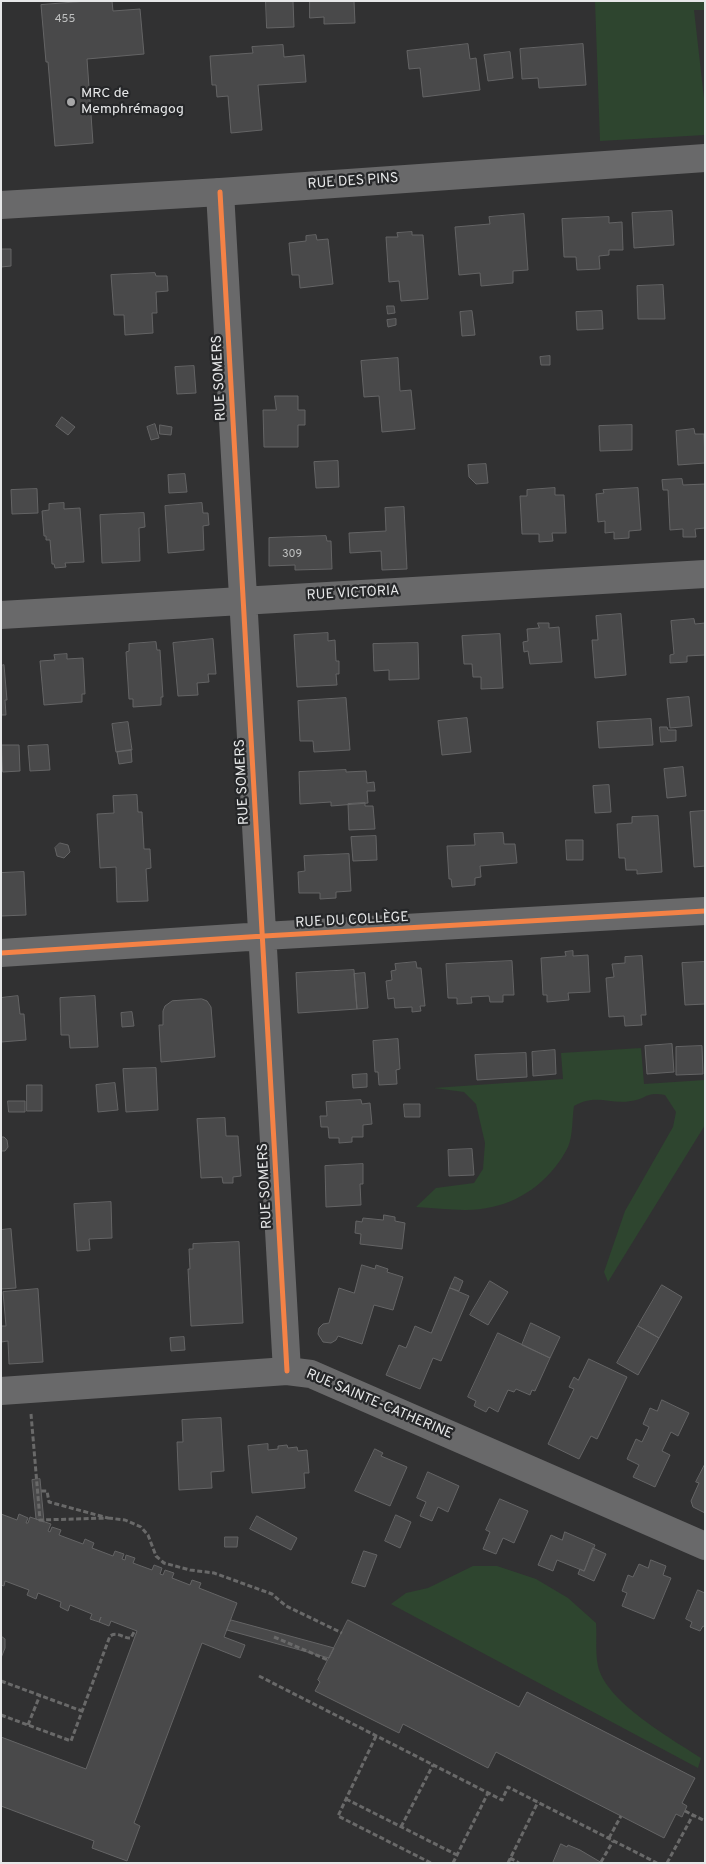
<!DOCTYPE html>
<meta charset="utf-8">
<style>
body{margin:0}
#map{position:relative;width:706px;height:1864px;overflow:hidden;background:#313132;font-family:Overpass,sans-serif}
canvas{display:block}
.frame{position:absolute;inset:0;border:2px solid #e6e7e8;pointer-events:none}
</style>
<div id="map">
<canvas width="706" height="1864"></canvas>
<div class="frame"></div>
</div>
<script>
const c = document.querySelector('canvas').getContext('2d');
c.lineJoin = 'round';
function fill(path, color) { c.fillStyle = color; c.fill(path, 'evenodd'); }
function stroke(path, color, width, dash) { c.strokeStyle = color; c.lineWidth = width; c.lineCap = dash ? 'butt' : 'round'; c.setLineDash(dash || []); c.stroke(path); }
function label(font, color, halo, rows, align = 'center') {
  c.font = font + ' Overpass,sans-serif'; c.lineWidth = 4.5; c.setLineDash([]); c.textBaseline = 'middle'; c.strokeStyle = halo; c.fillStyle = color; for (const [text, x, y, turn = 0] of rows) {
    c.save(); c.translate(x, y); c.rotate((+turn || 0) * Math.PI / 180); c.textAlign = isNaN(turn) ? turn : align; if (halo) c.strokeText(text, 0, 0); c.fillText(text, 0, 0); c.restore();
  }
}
const green = new Path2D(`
 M595 1H705V10H694L705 107V135L600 141Z
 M641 1048 644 1084 705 1080V1125L608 1282 604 1272 625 1211 673 1127 676 1112 665 1095C645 1091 647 1099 631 1101 609 1105 597 1093 574 1106 572 1118 573 1136 568 1147 553 1177 525 1200 492 1207 469 1213 440 1208 416 1207L436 1188 474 1183 483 1169 485 1143 476 1104 464 1092 434 1088 563 1079 561 1053Z
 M473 1566H497L536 1579 568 1598 596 1623C597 1637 595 1653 598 1666 606 1702 672 1739 701 1758L698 1768 391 1604 406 1593 428 1588Z`);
const building = new Path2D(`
 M88 1H112L113 11 140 9 144 54 87 59 93 143 55 146 48 62H46L41 5Z
 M266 1H293L294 27 267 28Z
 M310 1H354L355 23 324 24V17L310 18Z
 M468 44 470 59 476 58 480 90 423 97 420 68 409 69 407 51Z
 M583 44 586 85 539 88 538 78 522 79 520 49Z
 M283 45 284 57 304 55 306 82 258 85 262 130 231 133 228 96 217 97 216 85H212L210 56 253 53 252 47Z
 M510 52 513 78 488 81 484 55Z
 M672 211 674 245 634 248 632 213Z
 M524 214 528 270 513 271V283L481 286 480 273 459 275 455 227 490 224 489 217Z
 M609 217V223L622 222 623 250H609V255L599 256 600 269 577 270 576 257H564L562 219Z
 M412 232V235H423L428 299 401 301 399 281 389 282 386 237H398L397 233Z
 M316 235 317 240 328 239 333 284 300 288 299 275H292L289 243 306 241V236Z
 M1 249H11V266L1 267Z
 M155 273 156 276H167L168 291 156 292 157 313H152L153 333 125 335 124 315H114L111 275Z
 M663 285 665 319H638L637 286Z
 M387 306H394L395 313 388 314Z
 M472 311 475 335 462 336 460 312Z
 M602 311 603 329 577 330 576 312Z
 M396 319V325L388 327 387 320Z
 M550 356V365H541L540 357Z
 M398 358 400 391 411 390 415 429 382 432 379 396 364 397 361 361Z
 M194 366 196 393 177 394 175 367Z
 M275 396H298V410H305V425H298V447H264L263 410H276Z
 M62 417 75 427 68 435 56 426Z
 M155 424 159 438 151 440 147 427Z
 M160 425 172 427 171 435 160 434Z
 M632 425V450L600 451 599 426Z
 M694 429 695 434H704L705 463 678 465 676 431Z
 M338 461 339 487 316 488 314 462Z
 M486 464 488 483 476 484 469 477 468 465Z
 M185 474 187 492 169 493 168 475Z
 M682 479 683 485 705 484V528L695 529 696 537H683V529L670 530 668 490H663L662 480Z
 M555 488V495H564L566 533H552L553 541 539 542V534H522L520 496H527V490Z
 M638 488 641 530 629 531V538L614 539V532L605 533V521L598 522 596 494 604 493 603 490Z
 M37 489 38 513 12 514 11 490Z
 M64 503V509L80 508 84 562 65 563 66 567 55 568 54 564H52L50 540H46V536H44L42 511 49 510V504Z
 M202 503 203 513H208L209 525 203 526 204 550 168 553 165 506Z
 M404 507 407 569 382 570 381 551 350 553 349 533 386 531 385 508Z
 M144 513 145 527 139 528 140 561 102 563 100 515Z
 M326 536 327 541H331L332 569 295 570V565L269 566V538Z
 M621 614 626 675 595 678 592 640H598L596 616Z
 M694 619 695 624 705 623V655L687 656V662L670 663V655L674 654 671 621Z
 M538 623H549V628L559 627 562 662 530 664 528 651 524 652 523 642 528 641 527 629 539 628Z
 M328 633V641L335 640 336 661H339V674H336L337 685 297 687 294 635Z
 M500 634 503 688 481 689V677H473L472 664H464L462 636Z
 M213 639 216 674H208L209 682 197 683 198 695 178 696 173 643Z
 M156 642 157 650H160L163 697H161V705L133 707V699H129L126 652 129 651V644Z
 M418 643 419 679 389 680V670L374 671 373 644Z
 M67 654V659L83 658 85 694H82V702L44 705 40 661 55 660 54 655Z
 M4 665 7 700H5L6 715H1V666Z
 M689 697 692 726 670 728 667 699Z
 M346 698 350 750 314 752 313 741H300L298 701Z
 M467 718 471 752 442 755 438 721Z
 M651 719 653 745 599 748 597 722Z
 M128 722 132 750 116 752 112 724Z
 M660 727H667L668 730H676V741L661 742Z
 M2 745H19L20 771 3 772Z
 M48 745 50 770 30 771 28 746Z
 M131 750 132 762 119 764 117 752Z
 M683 767 686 796 667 798 664 769Z
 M346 770V772L366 771 367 783 374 782 375 791H367L368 803 331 806V802L300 804 299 772Z
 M609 785 611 812 595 813 593 786Z
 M137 795 138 812H142L144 849H150L151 868 146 869 148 901 117 902 116 867 100 868 97 814 114 813 113 796Z
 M365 803V806H373L375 829 349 830 348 804Z
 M705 811V866L694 867 690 812Z
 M658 816 662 872 637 874V870H626L625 858H619L617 824 632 823V817Z
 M503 833 504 844H515L517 863 480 866 481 877 475 878V885L452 887 451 879H449L447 846 475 845 474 834Z
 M376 836 377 860 353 861 351 837Z
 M566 840H583V860H567Z
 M60 843 68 845 70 852 64 858 57 856 55 848Z
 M349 854 351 891 336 892V898L320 899V893H299L298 872 305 871 304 856Z
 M24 872 26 915 1 916V873Z
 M573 951V956L588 955 590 992 568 993 569 1000 547 1002V995H543L541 958 566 956 565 952Z
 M642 956 646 1015H641L642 1025 625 1026 624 1016 609 1017 606 978 614 977 612 964 625 963V957Z
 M512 961 514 995H503V1002H490L489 996 471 997 472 1003 457 1004V998H448L446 964Z
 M416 962 417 968H421L425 1006H420L421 1011 412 1012V1007L395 1008 394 998 388 999 386 981 392 980 391 971 396 970 395 964Z
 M705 962V1004L685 1005 682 963Z
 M354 970 357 1009 298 1013 296 973Z
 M365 973 368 1008 357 1009 354 974Z
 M18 996 20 1014H24L26 1040 1 1042V998Z
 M95 996 98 1047 70 1048 69 1035H61L60 998Z
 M202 999 207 1001 211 1007 215 1057 161 1062 159 1025H163V1011L165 1006 172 1001Z
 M132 1012 134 1026 122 1027 121 1013Z
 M398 1039 400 1069 396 1070 397 1084 379 1085 378 1072H375L373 1041Z
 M672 1044 674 1072 647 1074 645 1046Z
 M702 1046 703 1074 676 1075V1047Z
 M555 1050 556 1074 533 1076 532 1052Z
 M526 1053 527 1077 477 1080 475 1055Z
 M156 1068 158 1110 126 1112 123 1069Z
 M367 1074V1087L353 1088 352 1075Z
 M115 1083 118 1110 98 1112 96 1085Z
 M27 1085H42V1111H27Z
 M361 1100 362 1104 370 1103 372 1124 363 1125V1137H352V1142L339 1143V1138H329L328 1127H321L320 1116H327L326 1102Z
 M8 1101H25V1112H9Z
 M404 1104H420V1117H405Z
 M225 1118 226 1136H238L241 1176 233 1177V1183H223L222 1177 201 1178 197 1119Z
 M1 1137H4L7 1140 8 1147 5 1151H1Z
 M472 1149 474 1175 449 1176 448 1150Z
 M363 1164V1184H360L361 1205 326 1207 325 1166Z
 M111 1202 112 1238 89 1239 90 1250 77 1251 74 1204Z
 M384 1215 395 1217V1221L405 1223 402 1249 360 1244 361 1234 355 1233 356 1221 362 1222 363 1218 383 1220Z
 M11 1229 16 1288 1 1289V1230Z
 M239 1242 243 1323 191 1326 188 1269H190L189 1249H193V1244Z
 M362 1265 375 1269 376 1265 388 1269 387 1272 403 1277 393 1310 374 1305 362 1344 338 1336 336 1340 331 1343 323 1342 318 1334 319 1328 323 1324 329 1323 339 1288 354 1293Z
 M455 1277 463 1281 459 1291 450 1288Z
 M490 1281 508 1292 488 1325 470 1315Z
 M662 1285 682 1297 659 1338 638 1326Z
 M450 1288 469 1296 441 1361 433 1358 420 1389 386 1375 399 1345 406 1348 415 1326 431 1333Z
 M38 1289 43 1362 9 1364 8 1341 1 1342V1326H6L3 1292Z
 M531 1323 560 1337 550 1358 522 1345Z
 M638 1326 659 1338 638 1375 617 1363Z
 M498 1333 550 1358 535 1391 532 1390 530 1395 516 1389 514 1392 508 1390 498 1412 489 1407 486 1412 474 1406 476 1401 468 1397Z
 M184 1337 185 1350 171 1351 170 1338Z
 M589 1359 627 1377 597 1439 591 1436 579 1459 548 1444 574 1389 569 1387 574 1377 578 1380Z
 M662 1400 689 1413 678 1436 671 1432 662 1451 670 1455 655 1487 633 1477 639 1465 627 1459 636 1439 642 1442 649 1427 643 1424 650 1408 657 1411Z
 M221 1418 224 1471 211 1472 212 1488 179 1490 177 1442H183L182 1420Z
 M268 1444V1450L278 1449V1446L287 1445 288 1448 297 1447 298 1451 307 1450 309 1473H304L305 1488 252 1493 248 1446Z
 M375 1449 383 1453 381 1456 407 1467 390 1506 355 1491Z
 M705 1464V1513L693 1507 691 1501 699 1483 696 1482Z
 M428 1472 459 1486 448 1512 438 1507 432 1521 420 1516 426 1502 417 1498Z
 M40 1479 44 1522 36 1519 32 1480Z
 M500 1499 528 1511 514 1543 503 1538 496 1554 483 1549 490 1532 486 1530Z
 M1 1514 17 1520 19 1514 28 1518 26 1523H28L30 1517 51 1524 48 1531 50 1532 52 1527 61 1530 59 1535 83 1544 85 1539 94 1543 92 1548 113 1556 115 1551 124 1554 122 1559 125 1560 126 1555 135 1558 133 1563 152 1570 154 1565 162 1568 160 1574 163 1575 165 1570 174 1573 172 1578 190 1585 192 1580 201 1583 199 1588 237 1603 224 1637 245 1645 240 1658 202 1643 134 1823 140 1826 127 1861 92 1848 94 1841 1 1806V1737L86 1769 137 1631 111 1621 109 1626 99 1622 101 1617 99 1622 90 1619 92 1614 70 1605 68 1611 60 1607 61 1602 38 1593 36 1599 27 1595 29 1590 5 1581 4 1586 1 1585Z
 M396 1515 411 1522 400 1548 385 1541Z
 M257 1516 297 1538 291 1550 250 1529Z
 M565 1532 595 1545 584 1571 557 1560 553 1571 538 1565 551 1535 562 1540Z
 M225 1537H238L237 1547H225Z
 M593 1548 606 1554 594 1581 578 1574 580 1569 584 1571Z
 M364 1551 377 1555 365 1587 352 1583Z
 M651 1560 666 1566 663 1575 671 1578 654 1619 622 1606 627 1593 622 1591 628 1575 633 1577 639 1564 648 1568Z
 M698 1590 705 1593V1627L703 1626 700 1631 690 1627 692 1622 686 1619Z
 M231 1620 334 1648 329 1658 227 1630Z
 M348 1620 519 1707 527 1692 695 1778 682 1803 687 1806 682 1817 676 1814 664 1838 496 1752 488 1768 403 1724 399 1733 315 1691 320 1682 318 1680Z
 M1 1636 5 1639V1648L1 1658Z
 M561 1844 567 1847 568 1845 580 1850 602 1863H553Z`);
const path = new Path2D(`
 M31 1414 40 1520 108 1518 49 1502 47 1491H38
 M108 1518 125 1520 141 1527 148 1535 156 1556 164 1563 190 1570 214 1573 272 1594 286 1606 342 1633
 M274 1637 328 1660
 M259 1676 502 1800 508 1787 657 1863
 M1 1681 82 1711
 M1 1715 71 1741 110 1636C118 1631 124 1639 131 1638L135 1630
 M28 1725 40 1695
 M376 1736 338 1816 431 1863
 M346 1799 457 1855
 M685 1811 705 1821
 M401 1827 433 1765
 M609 1838 621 1816
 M510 1858 519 1863
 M601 1862 613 1841
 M453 1863 488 1793
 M508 1863 538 1802
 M667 1863 693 1815`);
const minor = new Path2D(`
 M220 192 287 1371
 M1 615 705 574
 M1 953 264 936 705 911
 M1 1391 287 1371 311 1374 705 1546`);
const tertiary = new Path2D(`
 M1 205 220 192 705 158`);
const cycleway = new Path2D(`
 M220 192 287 1371
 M1 953 264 936 705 911`);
const markers = [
 [71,102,5,"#a7a7a8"]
];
const numberNames = [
 ["455",65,20],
 ["309",292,555]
];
const poiNames = [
 ["MRC de",81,94],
 ["Memphrémagog",81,110]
];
const streetNames = [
 ["RUE DES PINS",353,182,-4],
 ["RUE SOMERS",220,378,-93],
 ["RUE VICTORIA",353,594,-3],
 ["RUE SOMERS",243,782,-93],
 ["RUE DU COLLÈGE",352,921,-3],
 ["RUE SOMERS",266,1186,-93],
 ["RUE SAINTE-CATHERINE",379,1405,23]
];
fill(green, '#2e452f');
fill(building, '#49494a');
stroke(building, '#646465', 1);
stroke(path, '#696969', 3, [5, 2.5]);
stroke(minor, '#69696a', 28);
stroke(tertiary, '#69696a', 28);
stroke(cycleway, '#f48246', 5);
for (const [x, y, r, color] of markers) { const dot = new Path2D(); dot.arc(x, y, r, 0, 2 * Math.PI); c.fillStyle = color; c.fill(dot); stroke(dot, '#262729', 2); }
label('11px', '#bfc0c0', null, numberNames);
label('14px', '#e6e7e8', '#262729', poiNames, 'left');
label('14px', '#e6e7e8', '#262729', streetNames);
</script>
